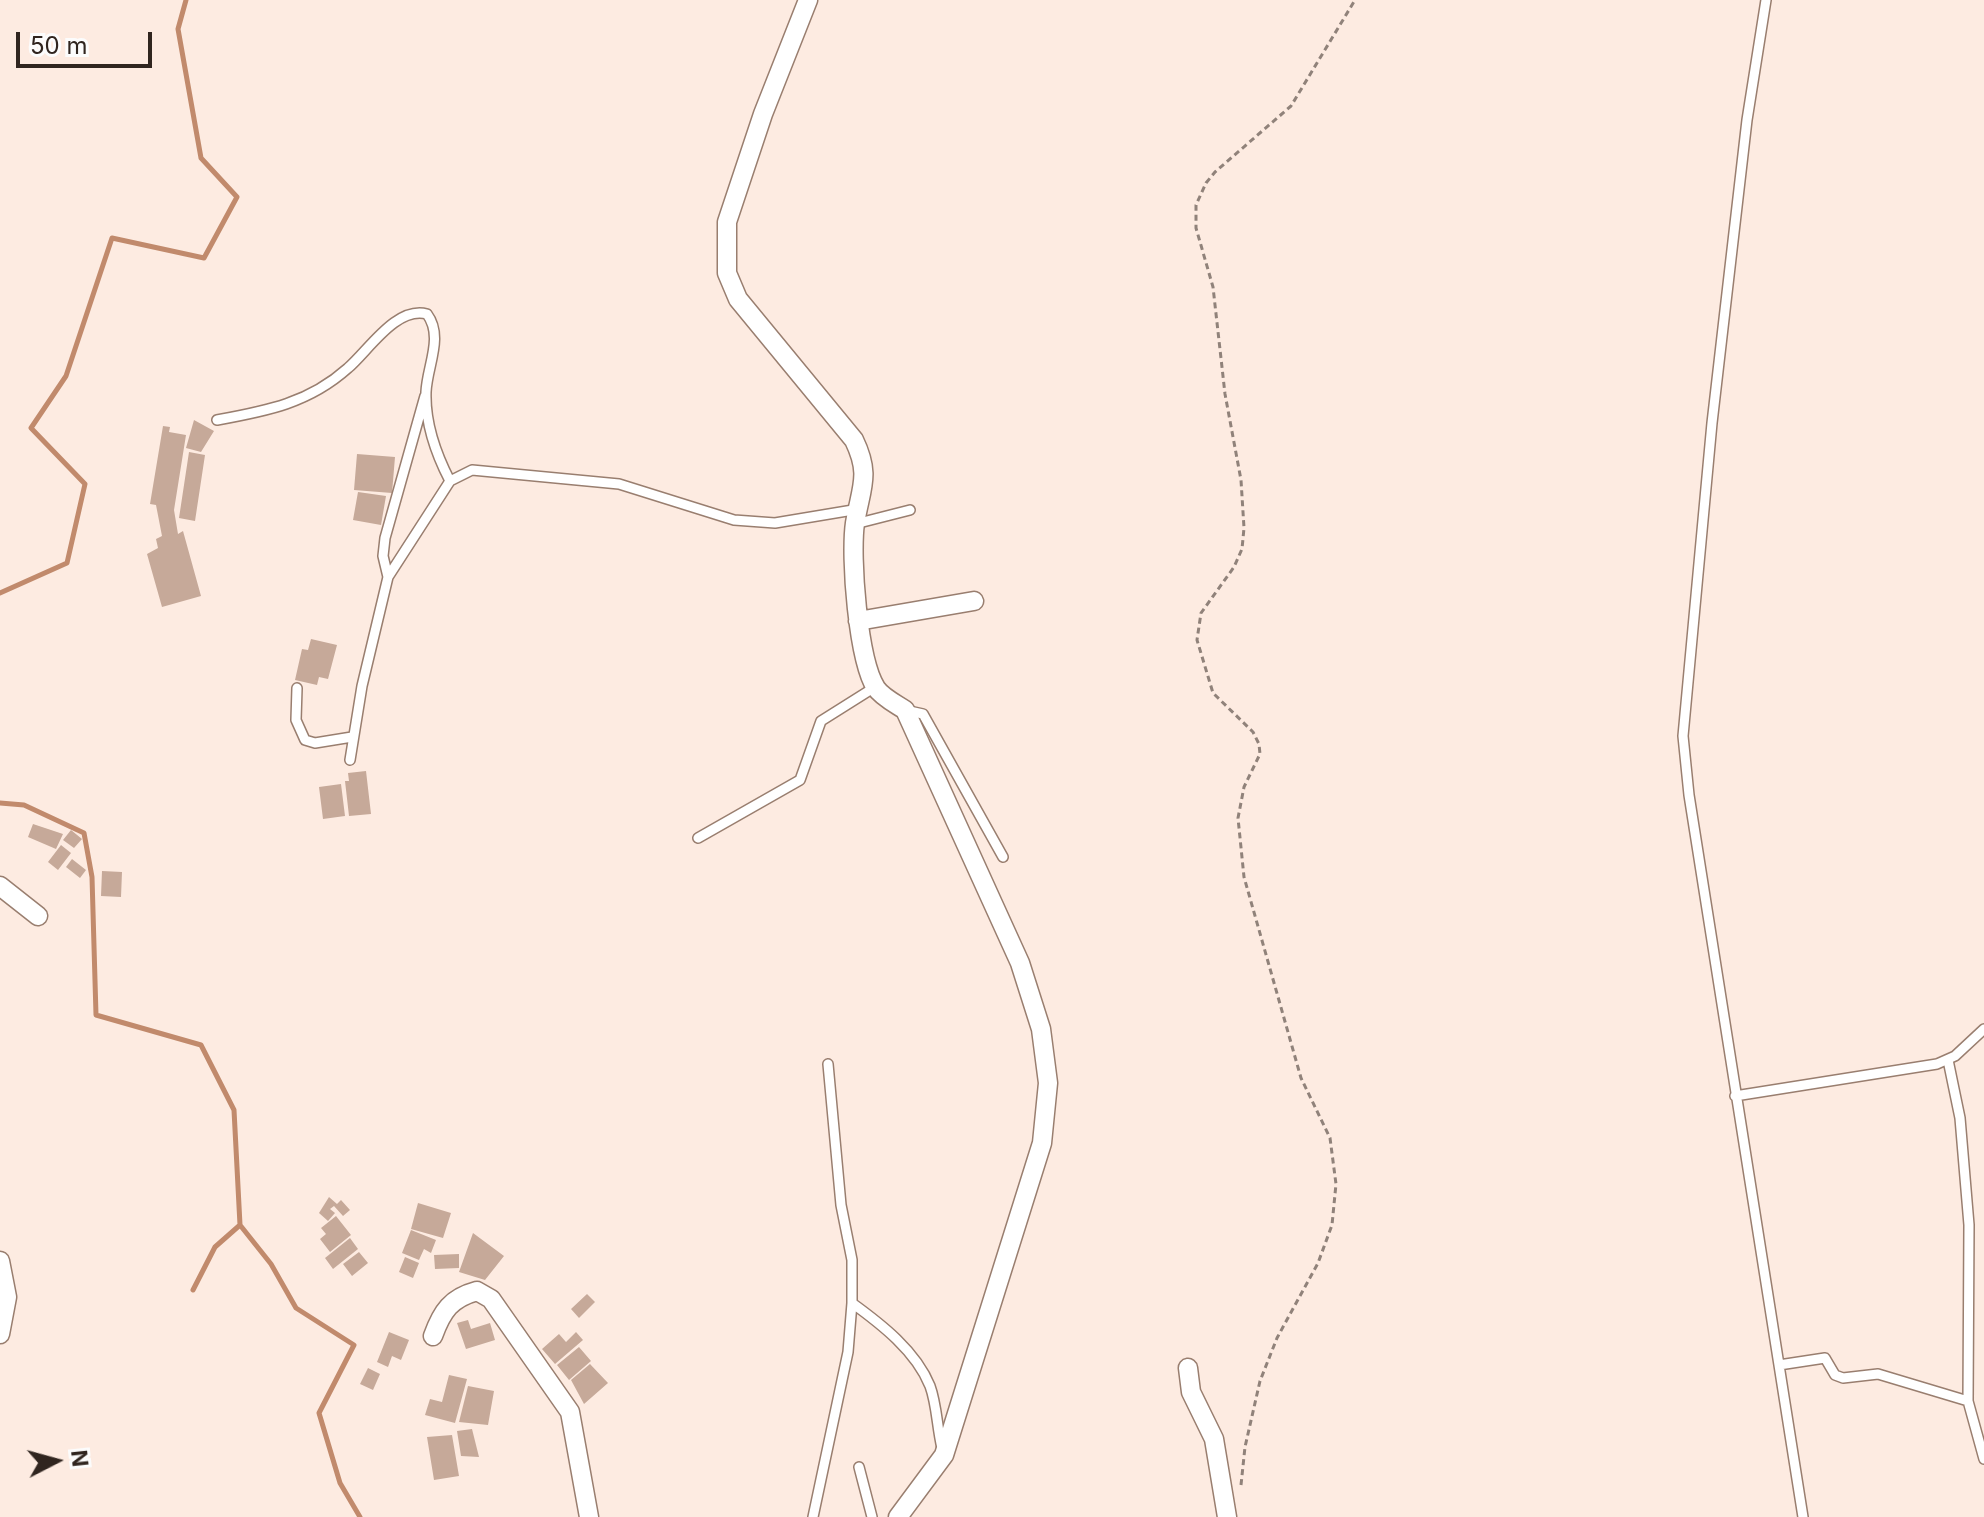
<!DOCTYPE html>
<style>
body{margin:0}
#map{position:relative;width:1984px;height:1517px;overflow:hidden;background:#fdebe1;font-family:Inter,sans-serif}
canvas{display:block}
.north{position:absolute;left:16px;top:1421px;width:80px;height:80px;-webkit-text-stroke:6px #fcfcfc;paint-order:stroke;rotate:84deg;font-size:22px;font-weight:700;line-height:32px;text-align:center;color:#30251f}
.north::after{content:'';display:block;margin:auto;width:28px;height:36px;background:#30251f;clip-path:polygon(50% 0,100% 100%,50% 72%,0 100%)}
.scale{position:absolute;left:16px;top:32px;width:136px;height:36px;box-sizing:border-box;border:4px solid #30251f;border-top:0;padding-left:10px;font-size:24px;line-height:28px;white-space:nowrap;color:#30251f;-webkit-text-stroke:6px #fcfcfc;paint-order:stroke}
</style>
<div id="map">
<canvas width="1984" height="1517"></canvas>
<div class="north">N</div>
<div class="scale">50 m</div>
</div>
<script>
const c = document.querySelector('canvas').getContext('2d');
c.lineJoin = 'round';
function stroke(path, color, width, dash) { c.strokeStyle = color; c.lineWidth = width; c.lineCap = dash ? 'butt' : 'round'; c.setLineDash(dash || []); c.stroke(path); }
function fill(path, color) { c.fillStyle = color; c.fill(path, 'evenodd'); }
const stream = new Path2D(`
 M0 593 67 563 85 484 31 428 66 376 112 238 204 258 237 197 201 158 178 29 186 0
 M0 803 24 805 84 833 92 877 96 1015 201 1045 234 1110 240 1225 215 1247 193 1290
 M240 1225 271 1264 296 1308 354 1345 319 1413 340 1483 360 1517`);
const building = new Path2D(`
 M194 420 214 431 201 452 186 448Z
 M163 426 170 427 169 432 186 435 174 510 178 534 183 531 201 596 162 607 147 554 158 548 156 539 162 536 156 505 150 504Z
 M189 452 205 455 195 521 179 518Z
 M357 454 395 457 392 493 354 490Z
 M358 492 386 496 381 525 353 520Z
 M311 639 337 645 328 679 319 677 317 685 295 680 302 649 308 650Z
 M366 771 371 814 349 816 345 781H349L348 773Z
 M341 784 345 816 323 819 319 787Z
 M33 824 63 834 56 849 28 837Z
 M71 830 82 839 74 848 63 840Z
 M61 845 71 853 58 870 48 862Z
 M72 859 86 870 80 878 66 867Z
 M102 871 122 872 121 897 101 896Z
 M329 1197 337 1204 341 1200 350 1210 343 1216 334 1206 330 1209 335 1213 328 1221 319 1213Z
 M418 1203 451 1213 443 1238 411 1229Z
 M336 1216 351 1235 330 1252 320 1239 326 1234 321 1228Z
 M411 1230 436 1240 431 1253 424 1249 419 1260 402 1253Z
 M473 1233 504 1256 485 1280 459 1272Z
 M350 1238 358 1249 333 1269 325 1258Z
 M359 1252 368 1263 352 1276 343 1264Z
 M459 1254V1268L435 1269 434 1255Z
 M405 1257 419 1263 413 1278 399 1272Z
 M587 1294 595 1302 579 1318 571 1309Z
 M468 1320 471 1329 490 1323 495 1340 466 1349 457 1323Z
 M389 1332 409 1340 401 1360 392 1356 388 1367 377 1362Z
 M576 1332 583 1340 555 1364 542 1349 559 1334 566 1342Z
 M579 1347 591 1361 569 1380 557 1365Z
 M590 1364 608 1383 584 1404 571 1380Z
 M368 1368 380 1374 373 1390 360 1384Z
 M449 1375 467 1379 455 1423 425 1415 430 1399 442 1402Z
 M468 1386 494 1391 488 1425 459 1422Z
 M472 1429 479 1457 461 1456 457 1431Z
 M452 1435 459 1476 434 1480 427 1437Z`);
const path = new Path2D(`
 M1241 1485 1245 1447 1260 1381 1277 1338 1318 1263 1332 1225 1336 1184 1330 1138 1301 1078 1244 877 1238 818 1244 787 1260 754 1259 744 1253 732 1213 693 1197 640 1201 613 1234 567 1242 549 1244 528 1241 480 1225 394 1213 287 1196 228V205L1206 183 1215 172 1291 106 1355 0`);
const lane = new Path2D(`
 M1766 0 1747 120 1712 423 1683 736 1689 795 1803 1517
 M217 420C267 411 309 403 348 368 369 350 396 306 427 314 444 337 427 366 426 392 425 423 436 454 450 481
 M855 524 910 510
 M388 577 383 556 385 538 425 396
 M297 688 296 720 305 740 315 743 352 737
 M905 710 923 714 1003 857
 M350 760 362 686 388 577 450 481 472 470 619 484 734 520 775 523 859 509
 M698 838 800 780 821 721 875 687
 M1948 1060 1960 1118 1969 1225 1968 1401 1984 1459
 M1735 1096 1937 1064 1955 1056 1984 1029
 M852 1303C881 1324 916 1351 930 1386 937 1405 937 1428 942 1448
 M1779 1365 1825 1358 1835 1375 1843 1378 1878 1374 1968 1401
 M859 1467 872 1517
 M813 1517 848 1352 852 1303V1260L841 1205 828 1064`);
const street = new Path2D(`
 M808 0 763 114 727 222V273L738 299 854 440C871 475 861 487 855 523 850 557 858 660 876 688 882 697 896 704 905 710L1020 963 1041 1029 1048 1083 1042 1143 944 1455 898 1517
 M858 621 974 601
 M0 886 38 916
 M0 1261 7 1297 0 1334
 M433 1336C442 1311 451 1298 477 1291L491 1299 570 1412 589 1517
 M1188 1368 1191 1392 1214 1439 1227 1517`);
stroke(stream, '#c18a6c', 5);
fill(building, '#c6a999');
stroke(lane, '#997e6f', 12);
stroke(street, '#997e6f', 21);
stroke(path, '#90827a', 3, [6, 4]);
stroke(lane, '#fff', 9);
stroke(street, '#fff', 18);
</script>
